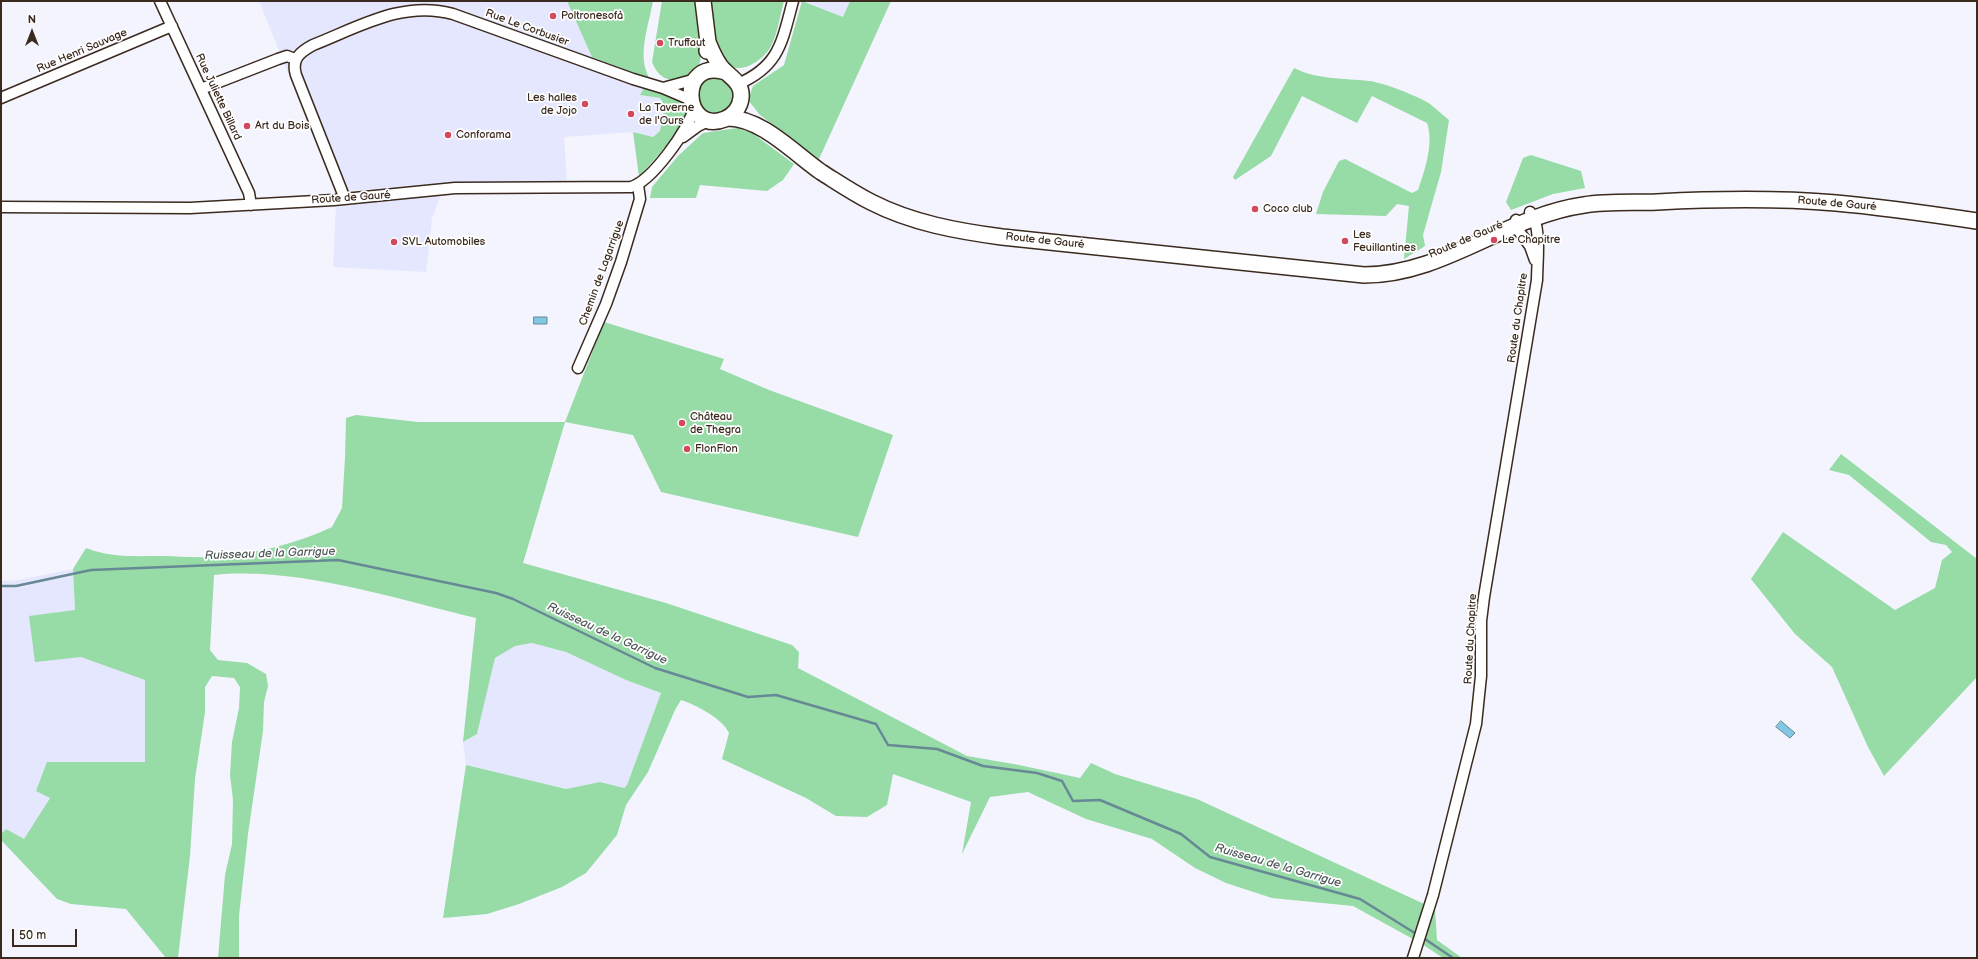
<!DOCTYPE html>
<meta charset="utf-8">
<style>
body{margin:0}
#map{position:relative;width:1978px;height:959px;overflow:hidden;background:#f3f4fe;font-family:"Balsamiq Sans",sans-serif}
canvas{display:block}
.frame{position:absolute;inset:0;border:2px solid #3b2a1e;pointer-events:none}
.north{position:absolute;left:12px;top:12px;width:40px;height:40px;-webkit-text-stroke:3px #fff;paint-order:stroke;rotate:0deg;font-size:11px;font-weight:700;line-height:16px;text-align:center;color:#3b2a1e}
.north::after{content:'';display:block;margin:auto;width:14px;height:18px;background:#3b2a1e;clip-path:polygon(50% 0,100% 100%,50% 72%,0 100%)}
.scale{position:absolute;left:12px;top:929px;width:65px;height:18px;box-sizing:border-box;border:2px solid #3b2a1e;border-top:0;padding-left:5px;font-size:12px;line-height:14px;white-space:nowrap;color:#3b2a1e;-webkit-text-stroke:3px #fff;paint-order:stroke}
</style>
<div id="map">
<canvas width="1978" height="959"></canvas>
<div class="frame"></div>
<div class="north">N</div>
<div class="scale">50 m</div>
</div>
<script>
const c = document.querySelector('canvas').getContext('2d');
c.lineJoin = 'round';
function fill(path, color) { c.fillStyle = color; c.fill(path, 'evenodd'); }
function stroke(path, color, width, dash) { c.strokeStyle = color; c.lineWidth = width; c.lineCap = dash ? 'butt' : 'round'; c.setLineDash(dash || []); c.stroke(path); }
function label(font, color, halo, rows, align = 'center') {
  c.font = font + ' "Balsamiq Sans",sans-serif'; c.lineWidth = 3.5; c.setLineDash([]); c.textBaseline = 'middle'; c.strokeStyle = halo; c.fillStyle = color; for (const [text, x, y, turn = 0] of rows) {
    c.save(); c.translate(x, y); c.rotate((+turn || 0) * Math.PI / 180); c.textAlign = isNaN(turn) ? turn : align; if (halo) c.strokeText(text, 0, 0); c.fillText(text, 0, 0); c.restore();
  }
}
const built = new Path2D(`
 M259 1H567L592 57 650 79 640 95 660 98 665 106 660 131 653 137 633 132 564 137 567 181 457 182 336 192Z
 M804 1H850L843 17Z
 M441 195 432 218 426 272 333 267 336 207Z
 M73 569 75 610 81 656 145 680V762H47L50 797 24 840 6 829 1 834V581L18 580Z
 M532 643 566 652 626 680 661 693 627 785 624 788 600 782 566 789 466 765 463 742 477 734 495 658 515 646Z`);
const green = new Path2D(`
 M567 1H653C649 25 636 57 650 79L592 57Z
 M662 1H698C699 11 703 56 700 62 696 74 684 83 671 80 661 78 656 72 652 62Z
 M708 1H784C780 15 778 33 771 46 765 59 738 78 726 62 721 57 719 49 716 43L714 42Z
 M802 1 843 17 850 1H891L819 159 760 115 748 100 753 86 784 65Z
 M1294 68C1318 80 1344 78 1369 81 1382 82 1420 97 1430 104 1437 109 1442 115 1449 120L1441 172 1423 235 1425 246 1404 259 1409 206 1397 204 1386 216 1316 214 1323 192 1339 161 1345 159 1412 193 1418 190C1425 170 1434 143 1427 123L1372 96 1357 123 1302 96 1271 156 1235 180 1233 177Z
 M698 95a18 18 0 1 1 36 0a18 18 0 1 1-36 0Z
 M644 88 667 94 685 102 686 115 681 129 639 177 633 132 653 137 660 131 665 106 660 98 640 95Z
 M737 128 752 133 794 164 783 180 767 191 700 185 696 198H650L652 187 678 156 703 133Z
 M1531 155 1581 171 1585 188 1553 194 1511 210 1506 202 1523 158Z
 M604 322 724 359 720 369 769 390 893 435 858 537 661 492 633 435 565 422 523 563 666 603 792 645 799 652 798 668 967 756 1019 765 1080 778 1091 763 1115 774 1197 799 1435 909 1437 940 1462 958H1443L1422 944 1353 906 1272 898 1226 883 1195 868 1152 839 1086 819 1028 792 990 797 962 854 971 802 893 774 887 805 867 817 836 816 806 798 722 759 729 733C722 718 696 705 681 700L675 710 648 772 626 805 617 835 586 873 562 887 519 904 487 914 443 918 466 765 566 789 600 782 624 788 627 785 661 693 626 680 566 652 532 643 515 646 495 658 477 734 463 742 476 618C396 599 296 566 214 575L210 650 218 660 247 663 266 674 268 686 264 702 263 731 248 834 239 916V958H218L225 875 232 844 233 800 230 775 232 742 239 708 240 687 234 678 212 676 205 687V712L195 779 190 856 178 958H166L126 909 71 904 57 899 1 840V834L6 829 24 839 50 798 36 791 47 762H145V680L81 657 35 662 29 616 75 610 73 569 86 548C112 558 135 556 162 556 178 556 195 558 211 557 252 554 295 545 332 527L342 508 345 458 346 418 356 415 418 422H565Z
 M1841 454 1977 559V677L1884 776 1868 747 1832 667 1795 634 1751 579 1783 532 1895 610 1935 588 1942 560 1952 552 1946 545 1931 542 1849 475 1829 470Z`);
const water = new Path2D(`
 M534 317H547V324H534Z
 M1781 721 1795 733 1790 738 1776 727Z`);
const stream = new Path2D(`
 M1 586H16L91 570 338 560 496 593 513 599 655 668 748 697 776 695 876 724 888 745 937 749 983 766 1037 773 1062 781 1073 801 1100 800 1181 834 1210 857 1360 899 1418 935
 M1422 937 1453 958`);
const street = new Path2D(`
 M160 1 249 193 251 205
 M738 84C780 66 782 41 793 1
 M663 88 696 79
 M201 89 278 59 287 56 295 59
 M1 98 172 26
 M683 137 698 126 710 120
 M345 199 296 75C291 59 300 52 313 45 359 27 403 0 453 14L633 79 663 88 691 100
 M1 207 190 208 334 200 455 188 631 187C652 181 689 129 694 108
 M1516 220 1515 226 1530 246 1535 260
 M578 368 606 304 621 262 640 199 638 185
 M1413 958 1433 895 1476 724 1481 676V621L1484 597 1537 280C1537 262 1542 225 1530 212`);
const secondary = new Path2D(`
 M703 1 708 42 707 51
 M708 42C711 49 714 57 719 64 726 76 743 80 741 98 740 107 734 115 725 119 683 136 676 57 726 72
 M728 118C761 118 794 153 821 172 837 182 853 193 871 202 912 223 957 231 1002 237L1364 275C1444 275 1506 216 1584 205 1608 201 1633 203 1657 202 1716 199 1776 198 1836 203 1883 207 1930 214 1977 221`);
const markers = [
 [553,16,4,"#d1495b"],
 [660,43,4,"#d1495b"],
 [585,104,4,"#d1495b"],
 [631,114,4,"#d1495b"],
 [247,126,4,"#d1495b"],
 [448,135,4,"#d1495b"],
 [1255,209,4,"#d1495b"],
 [1494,240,4,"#d1495b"],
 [1345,241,4,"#d1495b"],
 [394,242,4,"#d1495b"],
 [682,423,4,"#d1495b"],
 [687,449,4,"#d1495b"]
];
const poiNames = [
 ["Poltronesofà",561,16],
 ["Truffaut",668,43],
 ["Les halles",577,98,"right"],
 ["de Jojo",577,111,"right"],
 ["La Taverne",639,108],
 ["de l'Ours",639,121],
 ["Art du Bois",255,126],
 ["Conforama",456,135],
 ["Coco club",1263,209],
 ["Les",1353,235],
 ["Feuillantines",1353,248],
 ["Le Chapitre",1502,240],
 ["SVL Automobiles",402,242],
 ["Château",690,417],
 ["de Thegra",690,430],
 ["FlonFlon",695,449]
];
const streetNames = [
 ["Rue Le Corbusier",527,28,20],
 ["Rue Henri Sauvage",82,51,-23],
 ["Rue Juliette Billard",218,97,65],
 ["Route de Gauré",351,198,-4],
 ["Route de Gauré",1837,204,5],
 ["Route de Gauré",1466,240,-23],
 ["Route de Gauré",1045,241,6],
 ["Chemin de Lagarrigue",602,273,-70],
 ["Route du Chapitre",1518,318,-82],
 ["Route du Chapitre",1471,639,-87]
];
const waterNames = [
 ["Ruisseau de la Garrigue",270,554,-2],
 ["Ruisseau de la Garrigue",607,634,25],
 ["Ruisseau de la Garrigue",1278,866,16]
];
fill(built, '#e4e7fd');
fill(green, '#97dba7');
fill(water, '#82c8e4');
stroke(water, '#668995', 1);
stroke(stream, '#668995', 2.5);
stroke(street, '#3b2a1e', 13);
stroke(secondary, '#3b2a1e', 18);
stroke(street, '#fff', 10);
stroke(secondary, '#fff', 15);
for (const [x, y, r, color] of markers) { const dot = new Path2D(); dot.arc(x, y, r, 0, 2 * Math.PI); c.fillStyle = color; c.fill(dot); stroke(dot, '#fff', 1.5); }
label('11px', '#3b2a1e', '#fff', poiNames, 'left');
label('11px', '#3b2a1e', '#fff', streetNames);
label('italic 12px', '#505959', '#fff', waterNames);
</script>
